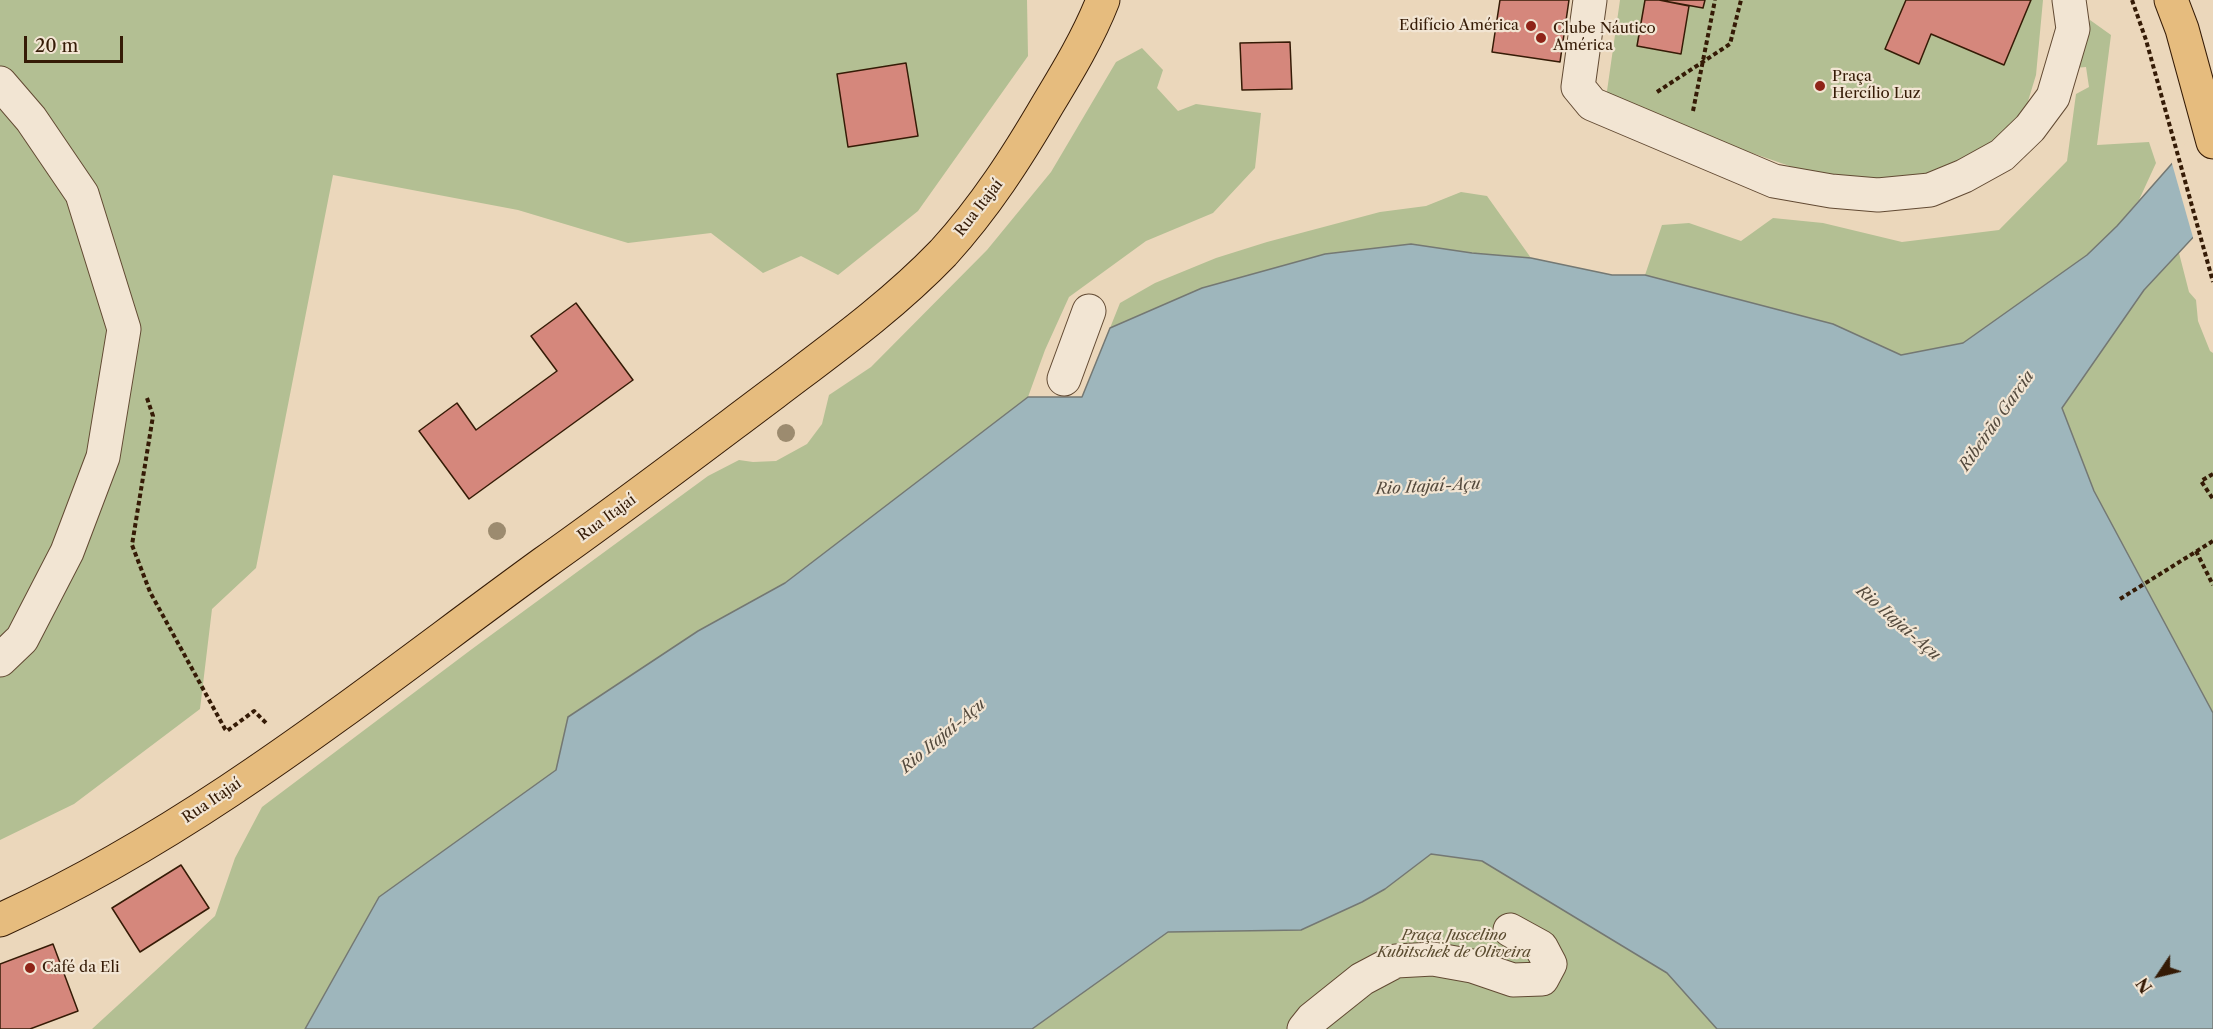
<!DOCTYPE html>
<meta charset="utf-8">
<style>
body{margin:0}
#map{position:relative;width:2213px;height:1029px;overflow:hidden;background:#ebd7bb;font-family:"Libre Caslon Text",serif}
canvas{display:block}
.north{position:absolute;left:2129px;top:945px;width:60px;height:60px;-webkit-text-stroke:4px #f2e5d3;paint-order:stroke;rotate:235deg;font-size:16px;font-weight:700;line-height:24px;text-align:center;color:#351b06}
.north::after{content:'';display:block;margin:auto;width:21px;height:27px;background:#351b06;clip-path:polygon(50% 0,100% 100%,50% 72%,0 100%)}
.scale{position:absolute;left:24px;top:36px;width:99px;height:27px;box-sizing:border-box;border:3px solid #351b06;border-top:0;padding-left:8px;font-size:18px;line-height:21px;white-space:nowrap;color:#351b06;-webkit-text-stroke:4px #f2e5d3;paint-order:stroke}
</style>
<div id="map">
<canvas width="2213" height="1029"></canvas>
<div class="north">N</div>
<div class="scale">20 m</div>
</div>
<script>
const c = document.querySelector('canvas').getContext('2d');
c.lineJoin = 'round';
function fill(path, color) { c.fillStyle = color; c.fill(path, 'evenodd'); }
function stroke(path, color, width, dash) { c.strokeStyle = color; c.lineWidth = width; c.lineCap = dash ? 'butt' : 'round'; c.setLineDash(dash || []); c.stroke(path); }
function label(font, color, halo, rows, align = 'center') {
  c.font = font + ' "Libre Caslon Text",serif'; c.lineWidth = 4.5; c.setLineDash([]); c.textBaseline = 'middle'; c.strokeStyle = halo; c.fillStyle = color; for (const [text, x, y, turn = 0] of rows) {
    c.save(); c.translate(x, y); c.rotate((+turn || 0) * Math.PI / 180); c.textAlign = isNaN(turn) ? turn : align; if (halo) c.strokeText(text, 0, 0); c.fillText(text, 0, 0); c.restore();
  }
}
const green = new Path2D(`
 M0 0H1027L1028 56 918 211 838 275 801 256 763 273 711 233 628 243 518 210 333 175 256 568 212 609 200 709 74 804 0 840Z
 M1620 0H2043L2036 75 2018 134 1966 173 1878 182 1801 170 1726 144 1606 98Z
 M2090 20 2111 35 2097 145 2149 142 2156 163 2139 200 2117 226 2087 255 1963 343 1901 355 1833 324 1645 275 1662 225 1689 223 1741 241 1773 218 1823 223 1902 242 1999 230 2067 161 2076 94 2089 87 2086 67 2075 68Z
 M1142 48 1163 70 1157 88 1178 111 1196 104 1261 113 1255 168 1213 213 1146 241 1069 297 1045 350 1028 397 785 583 698 631 569 717 556 770 379 897 305 1029H92L215 916 235 858 262 807 472 649 708 476 739 460 753 462 776 461 807 444 822 424 829 395 871 367 987 250 1051 172 1116 62Z
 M1461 192 1487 196 1531 258 1472 253 1202 288 1110 328 1120 303 1155 283 1216 258 1267 242 1380 212 1426 206Z
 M2179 253 2189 292 2196 300 2198 321 2210 351 2213 353V713L2094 491 2062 408 2144 290Z
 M1431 854 1482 861 1667 973 1717 1029H1032L1168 932 1301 930 1362 902 1385 889Z`);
const water = new Path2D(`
 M2213 117V216L2144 290 2062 408 2094 491 2213 713V1029H1717L1667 973 1482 861 1431 854 1385 889 1362 902 1301 930 1168 932 1032 1029H305L379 897 556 770 568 717 698 631 785 583 1028 397H1082L1110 328 1202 288 1325 254 1411 244 1472 253 1531 258 1612 275H1645L1833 324 1901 355 1963 343 2087 255 2117 226Z`);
const pier = new Path2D(`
 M2213 114V220L2194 241 2171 160Z`);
const building = new Path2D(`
 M1500 0H1569L1560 62 1492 52Z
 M1645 0H1659L1689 6 1681 54 1637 46Z
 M1659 0H1705L1703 8Z
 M1906 0H2031L2004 65 1931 34 1919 64 1885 49Z
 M1290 42 1292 89 1242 90 1240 43Z
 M906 63 918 136 848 147 837 74Z
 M576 303 633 380 469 499 419 431 457 403 476 430 557 371 531 336Z
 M181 865 209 908 140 952 112 908Z
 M53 944 78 1011 30 1029H0V964Z`);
const path = new Path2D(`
 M2132 0 2146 40 2213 282
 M1657 92 1730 44 1741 0
 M1693 111 1715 0
 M147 398 153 416 132 545 150 592 225 729 227 731 254 711 268 725
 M2213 474 2201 481 2213 499
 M2196 551 2213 585
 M2120 599 2213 541`);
const minor = new Path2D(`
 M1590 0 1578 87 1592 104 1774 181 1831 191 1878 195 1930 190 1964 176 2002 155 2030 128 2053 97 2073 29 2069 0
 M0 83 31 119 82 194 124 329 103 457 67 552 22 639 0 660
 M1064 379 1089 311
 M1304 1029 1312 1019 1362 979 1396 961 1433 959 1472 966 1513 980 1542 979 1550 964 1541 947 1510 930`);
const major = new Path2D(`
 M2171 0 2182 29 2213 142
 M0 920C198 831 369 690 544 563 622 508 698 450 774 393 832 349 892 306 943 253 985 207 1017 157 1048 104 1068 71 1089 36 1103 0`);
const trees = [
 [786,433],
 [497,531]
];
const markers = [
 [1531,26,6,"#8f2418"],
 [1541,38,6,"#8f2418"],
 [1820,86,6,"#8f2418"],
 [30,968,6,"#8f2418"]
];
const poiNames = [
 ["Edifício América",1519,26,"right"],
 ["Clube Náutico",1553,29],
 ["América",1553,46],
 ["Praça",1832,77],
 ["Hercílio Luz",1832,94],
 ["Café da Eli",42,968]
];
const streetNames = [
 ["Rua Itajaí",979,208,-52],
 ["Rua Itajaí",607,518,-36],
 ["Rua Itajaí",212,801,-34]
];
const parkNames = [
 ["Praça Juscelino",1454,936],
 ["Kubitschek de Oliveira",1454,953]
];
const waterNames = [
 ["Ribeirão Garcia",1997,421,-55],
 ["Rio Itajaí-Açu",1428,487,-3],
 ["Rio Itajaí-Açu",1898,623,41],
 ["Rio Itajaí-Açu",943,736,-40]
];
fill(green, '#b3bf93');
fill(water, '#9eb6bc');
stroke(water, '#747873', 1.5);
fill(pier, '#ebd7bb');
fill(building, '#d5877c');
stroke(building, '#351b06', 1.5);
stroke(minor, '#624a33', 35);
stroke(major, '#351b06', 35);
stroke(path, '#351b06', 4, [4.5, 3]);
stroke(minor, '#f2e5d3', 33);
stroke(major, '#e6bc7e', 33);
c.fillStyle = '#9c8b6f';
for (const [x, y] of trees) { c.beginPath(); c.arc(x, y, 9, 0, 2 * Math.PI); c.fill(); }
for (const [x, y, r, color] of markers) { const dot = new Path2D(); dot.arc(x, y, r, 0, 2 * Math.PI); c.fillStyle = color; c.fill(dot); stroke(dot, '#f2e5d3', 2); }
label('15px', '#351b06', '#f2e5d3', poiNames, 'left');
label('15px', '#351b06', '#f2e5d3', streetNames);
label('italic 15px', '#5b4c30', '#f2e5d3', parkNames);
label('italic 16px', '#544a3d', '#f2e5d3', waterNames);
</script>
